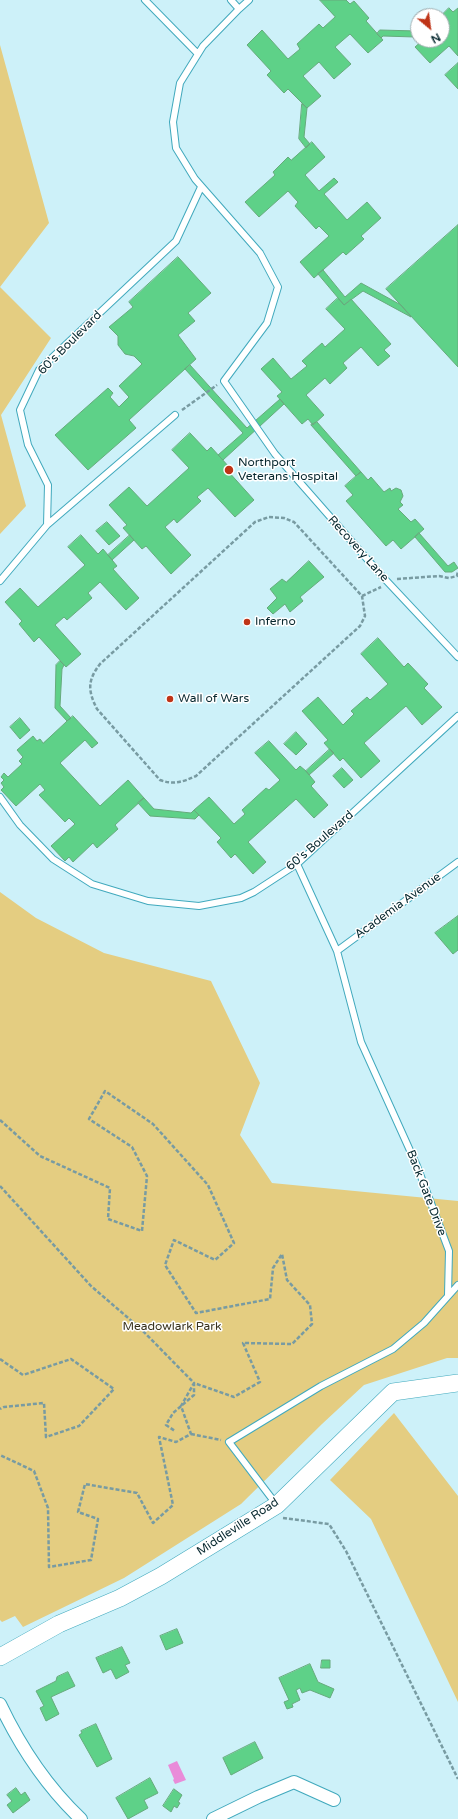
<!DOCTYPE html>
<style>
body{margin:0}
#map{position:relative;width:458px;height:1819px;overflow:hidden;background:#cdf1f9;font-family:"Varela Round",sans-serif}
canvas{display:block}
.north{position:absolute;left:410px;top:8px;width:40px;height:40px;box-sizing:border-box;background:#fff;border:1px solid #9ba9ab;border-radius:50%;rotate:151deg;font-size:11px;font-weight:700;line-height:16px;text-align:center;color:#06272e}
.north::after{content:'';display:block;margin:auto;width:14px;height:18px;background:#bf3417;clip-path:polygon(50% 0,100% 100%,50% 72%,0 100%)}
</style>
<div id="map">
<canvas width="458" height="1819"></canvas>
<div class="north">N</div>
</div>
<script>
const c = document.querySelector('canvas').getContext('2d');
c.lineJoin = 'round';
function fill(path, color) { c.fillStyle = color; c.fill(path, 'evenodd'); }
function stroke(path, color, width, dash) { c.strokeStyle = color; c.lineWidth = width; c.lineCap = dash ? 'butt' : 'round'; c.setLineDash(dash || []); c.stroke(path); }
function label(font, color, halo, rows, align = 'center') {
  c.font = font + ' "Varela Round",sans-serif'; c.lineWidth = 3; c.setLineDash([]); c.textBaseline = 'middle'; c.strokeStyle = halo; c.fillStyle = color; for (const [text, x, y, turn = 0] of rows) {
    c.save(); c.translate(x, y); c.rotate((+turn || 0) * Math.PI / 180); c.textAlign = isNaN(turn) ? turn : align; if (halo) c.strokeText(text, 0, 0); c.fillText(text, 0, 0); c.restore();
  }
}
const green = new Path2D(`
 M0 45 49 223 0 287Z
 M0 287 51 338 1 415 26 506 0 534Z
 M0 892 36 918 104 953 211 981 260 1083 240 1135 272 1183 458 1201V1358H447L364 1385 322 1424 241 1504 124 1578 23 1627 15 1616 2 1622 0 1620Z
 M394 1413 458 1496V1702L371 1519 330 1480Z`);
const water = new Path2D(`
 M177 1761 186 1780 175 1784 173 1780 174 1779 168 1765Z`);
const building = new Path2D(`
 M320 0H346L350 4 354 1 369 18 366 21 383 40 368 53 350 34 335 47 351 64 334 79 319 62 303 76 321 96 307 108 288 89 284 93 267 75 271 71 247 45 262 30 288 59 300 49 297 44 319 24 323 28 335 17Z
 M449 8 453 12 458 8V56L449 46 430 63 415 47 423 40H442V16H441Z
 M380 30 417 31 418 40 415 37 383 36 381 38 377 34Z
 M458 63V89L445 75Z
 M302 104 307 108 304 137 310 144 306 148 299 139Z
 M312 142 325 157 305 175 319 191 334 178 338 182 324 194 347 220 367 202 381 218 361 236 364 239 346 255 343 252 314 278 300 262 329 236 319 226 316 229 295 206 298 202 288 191 259 217 245 202 275 175 273 172 288 157 291 160Z
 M458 225V367L386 289Z
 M178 257 211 293 188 313 195 321 178 335 196 359 129 420 136 428 88 470 55 435 108 388 113 393 110 397 119 407 129 397 119 386 142 364 134 356 125 354 118 345V336L109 327 133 307 129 302Z
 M323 270 345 297 361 283 401 305 411 317 363 291 344 305 318 274Z
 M338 298 344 305 351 299 391 344 384 350 390 356 378 366 361 347 343 363 347 368 330 384 325 378 306 395 324 415 313 425 308 419 302 424 277 396 282 392 261 369 273 358 291 379 307 366 302 361 322 343 325 347 345 329 326 309Z
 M190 365 247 428 280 399 284 404 223 460 218 455 243 433 185 369Z
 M317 422 361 472 356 476 311 425Z
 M190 433 207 451 211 447 230 468 227 470 254 500 235 517 208 488 197 497 201 501 177 523 174 519 165 527 191 555 171 574 146 546 142 549 123 528 127 525 109 505 129 487 147 506 189 468 172 450Z
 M361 472 368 480 371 477 384 492 390 488 391 491 396 488 401 490 403 496 400 502 403 505 398 509 411 522 415 519 424 529 401 549 393 540 386 546 346 501 353 495 345 486Z
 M107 522 120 536 109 545 96 531Z
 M419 533 448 566 454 562 458 568 452 572H445L415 537Z
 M81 535 98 554 103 549 108 555 117 566 113 569 139 598 126 610 100 582 88 593 92 598 67 620 64 617 55 625 81 654 66 667 39 637 34 642 19 624 22 621 5 602 20 588 38 607 85 565 68 547Z
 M130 535 134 540 112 560 108 555Z
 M309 561 324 577 300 597 303 601 290 612 285 604 273 614 267 608 277 598 270 589 282 579 286 582Z
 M378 638 404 667 408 663 428 684 424 688 442 707 422 725 406 706 364 743 380 761 361 778 343 758 340 761 324 743 328 740 302 711 318 697 343 725 354 714 351 711 367 697 370 700 388 684 361 654Z
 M60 661 64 665 62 669 60 706 71 718 67 721 55 708 56 665Z
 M73 716 98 743 92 748 85 740 60 763 100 806 128 780 144 798 115 825 118 829 97 848 93 843 73 862 69 857 65 861 51 846 75 824 69 818 65 822 39 795 45 790 40 784 16 806 1 790 4 787 1 783 4 780 1 777 4 773 8 777 22 764 19 761 23 757 17 750 33 736 37 741 40 739 43 743Z
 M20 718 30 730 20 739 10 727Z
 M296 732 307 744 296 755 284 744Z
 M269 741 296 770 300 766 306 771 315 782 311 786 328 805 314 818 296 799 248 842 266 862 253 874 235 854 231 858 217 842 221 838 194 810 209 797 234 824 245 814 242 810 266 788 269 790 280 780 255 753Z
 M330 749 334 753 309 775 306 771Z
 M342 768 353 780 344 788 333 776Z
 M144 798 154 809 191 813 194 810 199 815 195 819 150 816 138 803Z
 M458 916V950L453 954 435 933Z
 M177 1629 183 1643 166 1650 160 1636Z
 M122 1647 130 1663 125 1665 129 1672 116 1679 111 1669 103 1673 96 1658Z
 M322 1660H330V1668H321Z
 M310 1664 318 1682 334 1689 330 1698 310 1690 302 1693 300 1688 296 1690 300 1700 292 1704 293 1707 287 1709 284 1702 289 1700 279 1678Z
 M68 1672 75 1686 51 1697 59 1714 46 1721 40 1708 44 1706 36 1691 56 1681 57 1677Z
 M96 1724 112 1759 97 1767 79 1735 82 1733 81 1731Z
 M255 1742 263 1758 231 1775 223 1758Z
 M150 1778 158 1793 144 1800 148 1808 128 1819 116 1798Z
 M16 1788 21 1795 25 1792 30 1800 13 1813 7 1805 12 1801 7 1795Z
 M174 1789 182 1795 178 1802 180 1803 177 1808 174 1806 171 1812 163 1806Z`);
const path = new Path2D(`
 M182 410 217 385
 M269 517 284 518 294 522 362 596 365 616 360 626 196 776C183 782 173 785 160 780L97 709C88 691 87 681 100 664L255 522Z
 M397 579 439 576 449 578 457 576 458 571
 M362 596 381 587
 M0 1120 40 1156 110 1188 108 1219 142 1231 147 1176 132 1147 89 1119 105 1091 153 1124 208 1185 234 1243 215 1260 174 1240 165 1265 196 1313 270 1299 273 1268 282 1254 287 1280 310 1305 312 1324 292 1344 243 1343 260 1382 234 1397 194 1383 181 1406 191 1434 176 1442 159 1437 173 1505 153 1523 137 1493 85 1484 78 1512 98 1519 91 1560 49 1567 48 1508 34 1471 0 1455
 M0 1186 91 1286 141 1329 194 1383V1395L173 1413 166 1425 175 1431
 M0 1359 23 1375 71 1359 114 1389 79 1426 46 1437 44 1403 4 1407 0 1409
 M191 1434 221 1440
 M283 1518 329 1524 346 1551 458 1779`);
const lane = new Path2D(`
 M145 0 198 54
 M231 0 239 9
 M249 0 239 9 203 46 180 83 173 122 176 148 195 179 260 253 278 287 267 323 224 381 275 454 382 576 458 657
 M47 525 175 415
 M0 581 47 525 48 485 28 445 20 410 39 370 176 241 201 187
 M0 797 20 825 53 859 92 884 148 901 199 906 241 898 254 892 297 864 458 716
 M297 864 337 951 361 1042 417 1166 449 1251 448 1295
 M337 951 458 862
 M276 1504 229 1442 321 1386 393 1349 424 1323 458 1285`);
const street = new Path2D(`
 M0 1704C20 1746 47 1787 81 1819
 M213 1819 258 1797 294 1782 334 1800`);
const secondary = new Path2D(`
 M0 1657 59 1624 120 1598 161 1576 277 1505 393 1392 458 1383`);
const markers = [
 [229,470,5,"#bf3417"],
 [247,622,4,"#bf3417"],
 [170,699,4,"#bf3417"]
];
const streetNames = [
 ["60's Boulevard",70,343,-45],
 ["Recovery Lane",358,549,48],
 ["60's Boulevard",320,841,-41],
 ["Academia Avenue",398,906,-36],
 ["Back Gate Drive",426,1193,69],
 ["Middleville Road",238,1527,-33]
];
const poiNames = [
 ["Northport",238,463],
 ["Veterans Hospital",238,477],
 ["Inferno",255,622],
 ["Wall of Wars",178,699]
];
const parkNames = [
 ["Meadowlark Park",172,1327]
];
fill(green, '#e4cd81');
fill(water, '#e98cd9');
fill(building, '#5ed188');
stroke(building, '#66aa7c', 1);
stroke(lane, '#41a9bd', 8);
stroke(street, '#41a9bd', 14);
stroke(secondary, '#41a9bd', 18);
stroke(path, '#789ba2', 2.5, [4, 2]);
stroke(lane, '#fff', 6);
stroke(street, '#fff', 12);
stroke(secondary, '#fff', 17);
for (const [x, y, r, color] of markers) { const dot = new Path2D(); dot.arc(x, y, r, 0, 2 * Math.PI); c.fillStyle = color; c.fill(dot); stroke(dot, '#fff', 1.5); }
label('12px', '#06272e', '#fff', streetNames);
label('12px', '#06272e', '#fff', poiNames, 'left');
label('12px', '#38321d', '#fff', parkNames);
</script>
